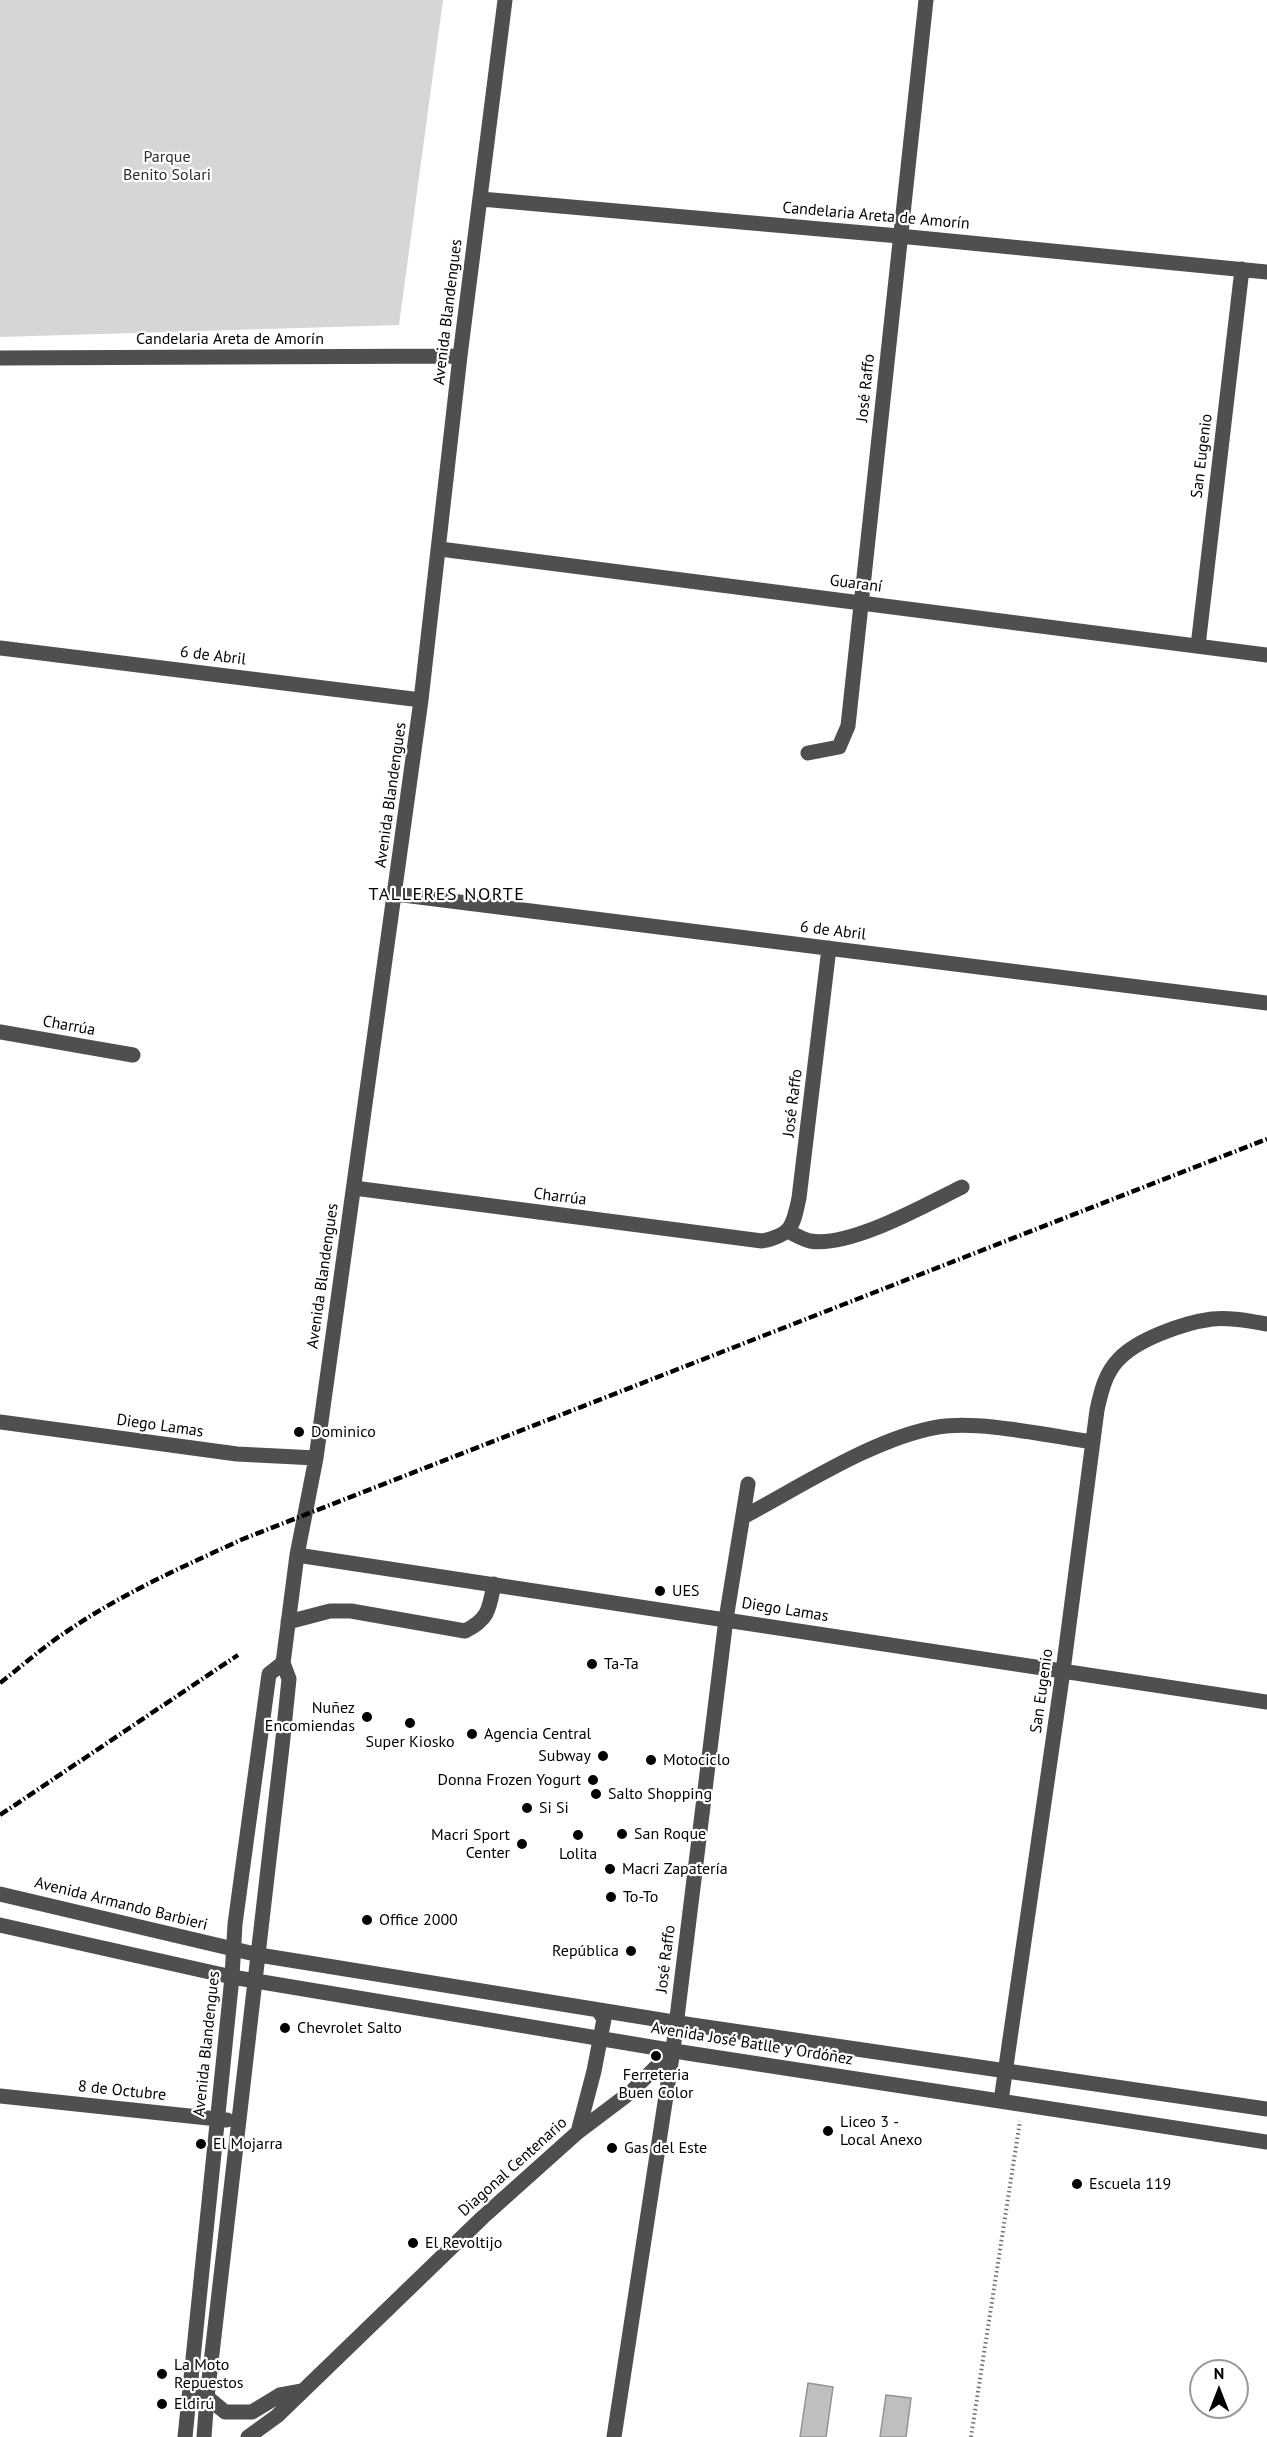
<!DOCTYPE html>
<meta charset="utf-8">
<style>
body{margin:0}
#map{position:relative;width:1267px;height:2437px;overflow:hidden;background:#fff;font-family:"PT Sans",sans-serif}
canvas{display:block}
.north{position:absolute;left:1189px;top:2359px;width:60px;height:60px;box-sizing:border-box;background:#fff;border:2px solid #999;border-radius:50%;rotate:0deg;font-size:16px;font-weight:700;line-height:24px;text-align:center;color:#000}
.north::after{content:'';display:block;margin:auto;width:21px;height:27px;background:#000;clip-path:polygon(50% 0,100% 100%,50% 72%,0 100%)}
</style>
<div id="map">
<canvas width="1267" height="2437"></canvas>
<div class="north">N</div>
</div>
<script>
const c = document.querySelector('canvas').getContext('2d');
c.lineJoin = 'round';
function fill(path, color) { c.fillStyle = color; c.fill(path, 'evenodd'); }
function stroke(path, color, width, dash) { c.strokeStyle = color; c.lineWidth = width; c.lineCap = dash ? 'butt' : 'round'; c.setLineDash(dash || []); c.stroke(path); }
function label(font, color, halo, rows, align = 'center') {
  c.font = font + ' "PT Sans",sans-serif'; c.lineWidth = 4.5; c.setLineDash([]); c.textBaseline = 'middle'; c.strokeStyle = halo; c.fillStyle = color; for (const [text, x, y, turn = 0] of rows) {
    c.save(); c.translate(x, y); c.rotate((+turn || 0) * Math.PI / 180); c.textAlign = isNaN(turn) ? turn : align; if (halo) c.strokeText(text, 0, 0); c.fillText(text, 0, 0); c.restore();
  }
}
const green = new Path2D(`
 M0 0H443L399 325 0 337Z`);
const building = new Path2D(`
 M808 2383 833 2387 826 2437H800Z
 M886 2395 911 2398 906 2437H880Z`);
const path = new Path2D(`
 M971 2437 1020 2121`);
const minor = new Path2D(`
 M481 199 899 236 1267 272
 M0 358 460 356
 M440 549 1267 655
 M1198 646 1242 269
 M0 648 421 700
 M808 753 839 747 848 726 926 0
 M395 894 1267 1003
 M0 1032 133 1055
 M354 1188 762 1241C792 1235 793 1226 799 1198L829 948
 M788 1231C795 1235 802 1239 810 1241 850 1248 925 1205 962 1187
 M0 1422 237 1454 316 1458
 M743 1517C800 1487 874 1438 938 1427 980 1420 1049 1436 1093 1442
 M297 1555 1267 1702
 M288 1622 330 1611H351L465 1631C489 1619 489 1609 494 1584
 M0 1894 259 1955 692 2025 1267 2109
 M0 1925 232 1977 687 2053 1267 2142
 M0 2096 227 2120
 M1001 2101 1063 1671 1097 1410C1101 1392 1105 1373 1119 1359 1138 1339 1183 1323 1212 1319 1230 1317 1249 1321 1267 1324
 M578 2132 594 2071 604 2019 598 2010
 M202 2396 207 2397 225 2412H252L280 2395 302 2391
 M185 2437 232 1977 235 1924 269 1674 283 1663
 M204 2437 207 2397 282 1747 289 1679 283 1663 297 1555 316 1458 421 700 460 356 505 0
 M248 2437 277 2416 483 2217 578 2132 631 2092 673 2050
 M614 2437 673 2050 726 1619 748 1484`);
const rail = new Path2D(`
 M0 1683C22 1666 43 1647 66 1632 121 1594 182 1567 243 1539L1267 1139
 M0 1815 238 1655`);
const markers = [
 [299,1432,6,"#000"],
 [660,1591,6,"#000"],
 [592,1664,6,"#000"],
 [367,1717,6,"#000"],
 [410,1723,6,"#000"],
 [472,1734,6,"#000"],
 [603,1756,6,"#000"],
 [651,1760,6,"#000"],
 [593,1780,6,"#000"],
 [596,1794,6,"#000"],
 [527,1808,6,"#000"],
 [622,1834,6,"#000"],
 [578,1835,6,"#000"],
 [522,1844,6,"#000"],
 [610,1869,6,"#000"],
 [611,1897,6,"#000"],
 [367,1920,6,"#000"],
 [631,1951,6,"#000"],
 [285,2028,6,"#000"],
 [656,2056,6,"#000"],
 [828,2131,6,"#000"],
 [201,2144,6,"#000"],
 [612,2148,6,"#000"],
 [1077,2184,6,"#000"],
 [413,2243,6,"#000"],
 [162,2374,6,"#000"],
 [162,2404,6,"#000"]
];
const parkNames = [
 ["Parque",167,157],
 ["Benito Solari",167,175]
];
const streetNames = [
 ["Candelaria Areta de Amorín",876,216,5],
 ["Avenida Blandengues",448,312,-83],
 ["Candelaria Areta de Amorín",230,339],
 ["José Raffo",866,388,-84],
 ["San Eugenio",1202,456,-83],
 ["Guaraní",856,584,7],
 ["6 de Abril",213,656,7],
 ["Avenida Blandengues",391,795,-82],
 ["6 de Abril",833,931,7],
 ["Charrúa",69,1026,10],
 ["José Raffo",793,1103,-83],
 ["Charrúa",560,1197,7],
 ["Avenida Blandengues",323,1276,-82],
 ["Diego Lamas",160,1426,8],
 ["Diego Lamas",785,1610,9],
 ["San Eugenio",1042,1691,-82],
 ["Avenida Armando Barbieri",121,1904,14],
 ["José Raffo",666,1959,-83],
 ["Avenida Blandengues",207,2044,-84],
 ["Avenida José Batlle y Ordóñez",752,2044,9],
 ["8 de Octubre",122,2091,6],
 ["Diagonal Centenario",513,2167,-42]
];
const poiNames = [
 ["Dominico",311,1432],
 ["UES",672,1591],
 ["Ta-Ta",604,1664],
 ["Nuñez",355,1708,"right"],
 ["Encomiendas",355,1726,"right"],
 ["Agencia Central",484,1734],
 ["Super Kiosko",410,1742,"center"],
 ["Subway",591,1756,"right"],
 ["Motociclo",663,1760],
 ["Donna Frozen Yogurt",581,1780,"right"],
 ["Salto Shopping",608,1794],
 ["Si Si",539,1808],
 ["San Roque",634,1834],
 ["Macri Sport",510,1835,"right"],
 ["Center",510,1853,"right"],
 ["Lolita",578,1854,"center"],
 ["Macri Zapatería",622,1869],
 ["To-To",623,1897],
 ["Office 2000",379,1920],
 ["República",619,1951,"right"],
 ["Chevrolet Salto",297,2028],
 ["Ferreteria",656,2075,"center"],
 ["Buen Color",656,2093,"center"],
 ["Liceo 3 -",840,2122],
 ["Local Anexo",840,2140],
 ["El Mojarra",213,2144],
 ["Gas del Este",624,2148],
 ["Escuela 119",1089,2184],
 ["El Revoltijo",425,2243],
 ["La Moto",174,2365],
 ["Repuestos",174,2383],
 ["Eldirú",174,2404]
];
const neighbourhoodNames = [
 ["TALLERES NORTE",447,895]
];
fill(green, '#d6d6d6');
fill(building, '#bfbfbf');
stroke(building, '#939393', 1.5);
stroke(path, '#717171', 4, [1.5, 3]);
stroke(minor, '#4f4f4f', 15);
stroke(rail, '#000', 4.5, [9, 3, 1.5, 3]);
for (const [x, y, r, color] of markers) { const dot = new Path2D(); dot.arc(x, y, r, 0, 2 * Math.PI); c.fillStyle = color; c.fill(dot); stroke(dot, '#fff', 2); }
label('16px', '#2d2d2d', '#fff', parkNames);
label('16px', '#000', '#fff', streetNames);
label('16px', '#000', '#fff', poiNames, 'left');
c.letterSpacing = '1.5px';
label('18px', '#000', '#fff', neighbourhoodNames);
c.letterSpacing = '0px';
</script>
